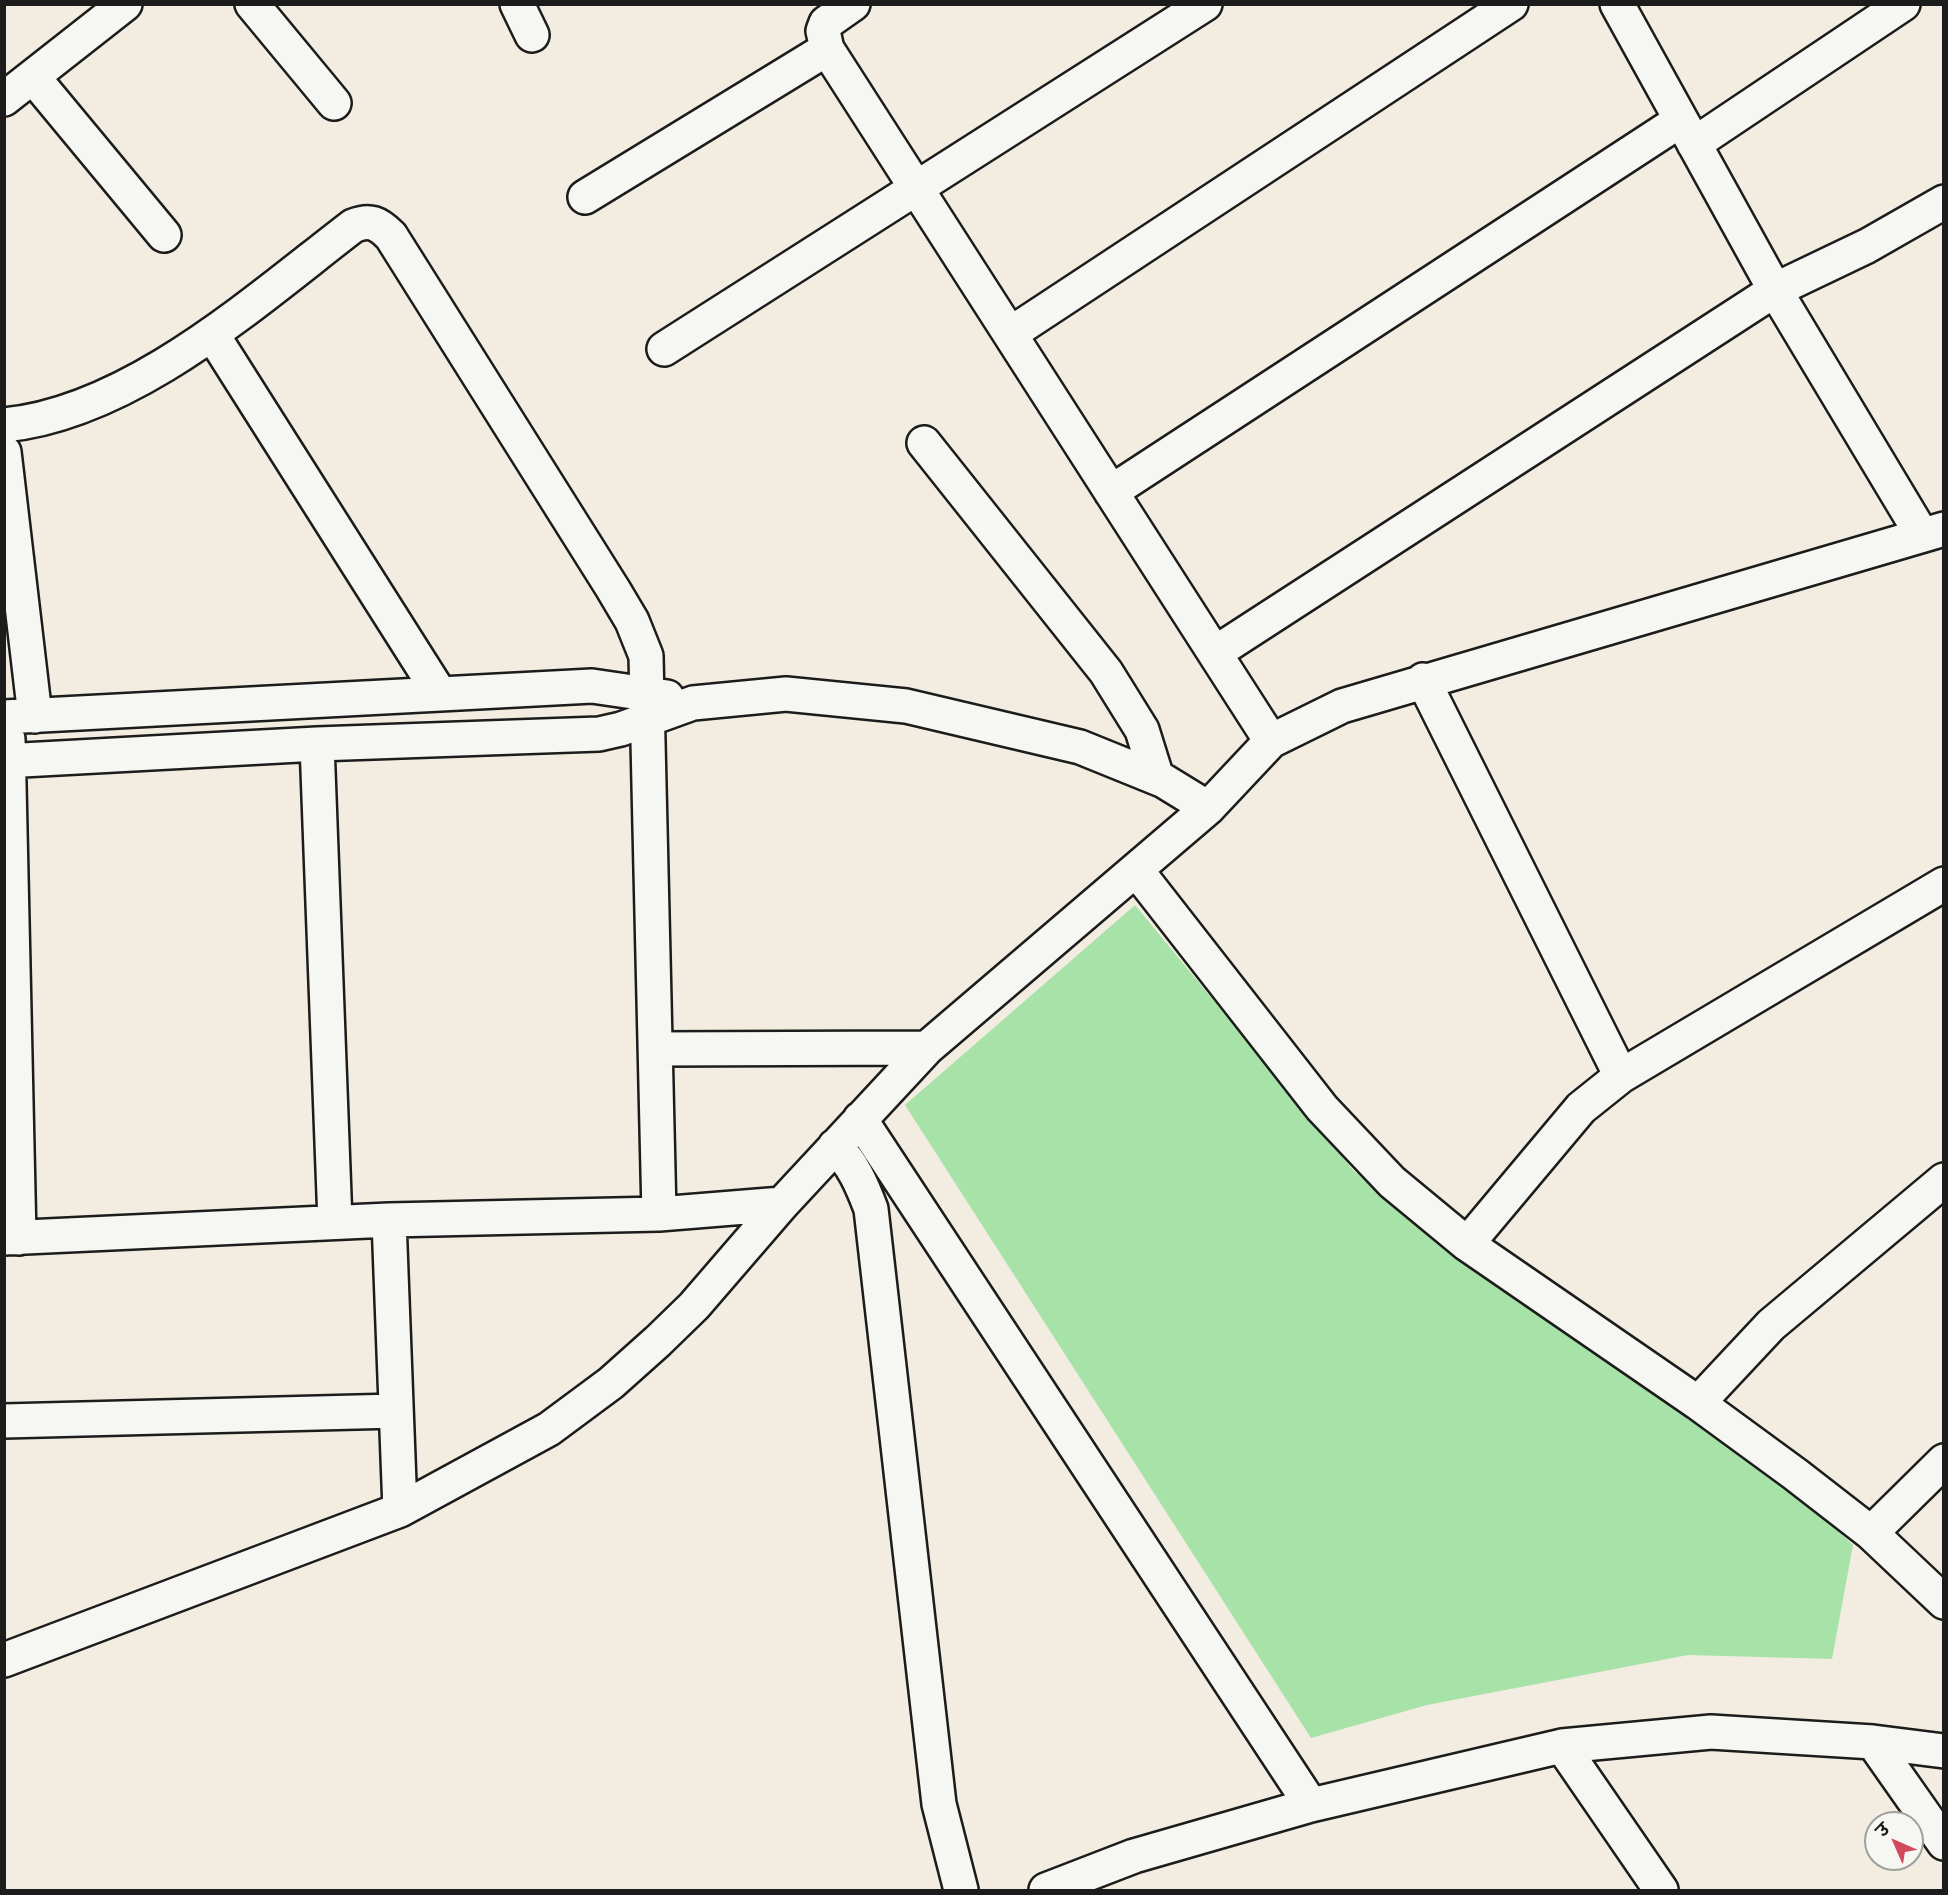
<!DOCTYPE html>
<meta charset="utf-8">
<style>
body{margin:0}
#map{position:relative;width:1948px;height:1895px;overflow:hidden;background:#f3ede1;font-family:"Patrick Hand","Playpen Sans Deva",sans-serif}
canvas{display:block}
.frame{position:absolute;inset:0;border:6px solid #1c1c1c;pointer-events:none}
.north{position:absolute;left:1864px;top:1811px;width:60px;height:60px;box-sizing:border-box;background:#f6f6f2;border:2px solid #9f9f9c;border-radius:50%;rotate:315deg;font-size:16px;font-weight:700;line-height:24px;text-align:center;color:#1c1c1c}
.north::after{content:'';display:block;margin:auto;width:21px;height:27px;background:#d1495b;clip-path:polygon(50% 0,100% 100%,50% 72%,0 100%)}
</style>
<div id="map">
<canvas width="1948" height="1895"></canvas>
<div class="frame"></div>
<div class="north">उ</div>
</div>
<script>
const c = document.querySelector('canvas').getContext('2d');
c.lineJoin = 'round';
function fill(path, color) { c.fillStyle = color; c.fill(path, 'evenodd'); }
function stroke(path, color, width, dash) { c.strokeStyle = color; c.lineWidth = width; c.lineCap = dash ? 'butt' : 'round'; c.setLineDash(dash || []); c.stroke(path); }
const green = new Path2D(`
 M1135 905 1354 1171 1479 1266 1795 1491 1853 1545 1832 1659 1688 1655 1427 1705 1311 1738 905 1105Z`);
const minor = new Path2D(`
 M252 4 334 103
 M517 4 532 35
 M853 4 826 23 823 31 827 49 1271 741
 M1617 4 1775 290 1922 535
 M33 77 164 235
 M4 99 125 4
 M1694 144 1903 4
 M585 197 827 49
 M212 334 440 694
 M1010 334 1511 4
 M664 349 1205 4
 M4 425C131 413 255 301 353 226 370 219 378 223 391 236L613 589 632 621 646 656 659 1214
 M924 443 1106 672 1142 730 1157 778
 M4 452 35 716
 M1111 492 1681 120
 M1215 653 1775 290 1867 246 1944 202
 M1423 680 1621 1076
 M4 717 592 686 667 697
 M8 739 19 1238
 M317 744 335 1222
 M4 761 317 744 599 734 621 729 693 703 786 694 906 706 1080 747 1164 781 1208 808
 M1137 871 1322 1108 1392 1182 1467 1244 1698 1403 1795 1474 1871 1533 1944 1602
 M656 1049 927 1048
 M860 1119 1311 1805
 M835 1146C853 1164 862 1185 871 1209L939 1804 961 1890
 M389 1220 400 1510
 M4 1238 389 1220 659 1214 782 1204 927 1048 1208 808 1271 741 1342 706 1944 529
 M1467 1244 1581 1108 1621 1076 1944 884
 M1698 1403 1771 1325 1944 1180
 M4 1421 396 1411
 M1871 1533 1944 1461
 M4 1660 400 1510 549 1429 611 1383 658 1341 694 1306 782 1204
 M1873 1742 1944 1843
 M1562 1746 1661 1890
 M1046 1890 1134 1856 1311 1805 1562 1746 1711 1732 1873 1742 1944 1751`);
fill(green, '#a7e2a8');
stroke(minor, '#1c1c1c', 38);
stroke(minor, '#f6f6f2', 33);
</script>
